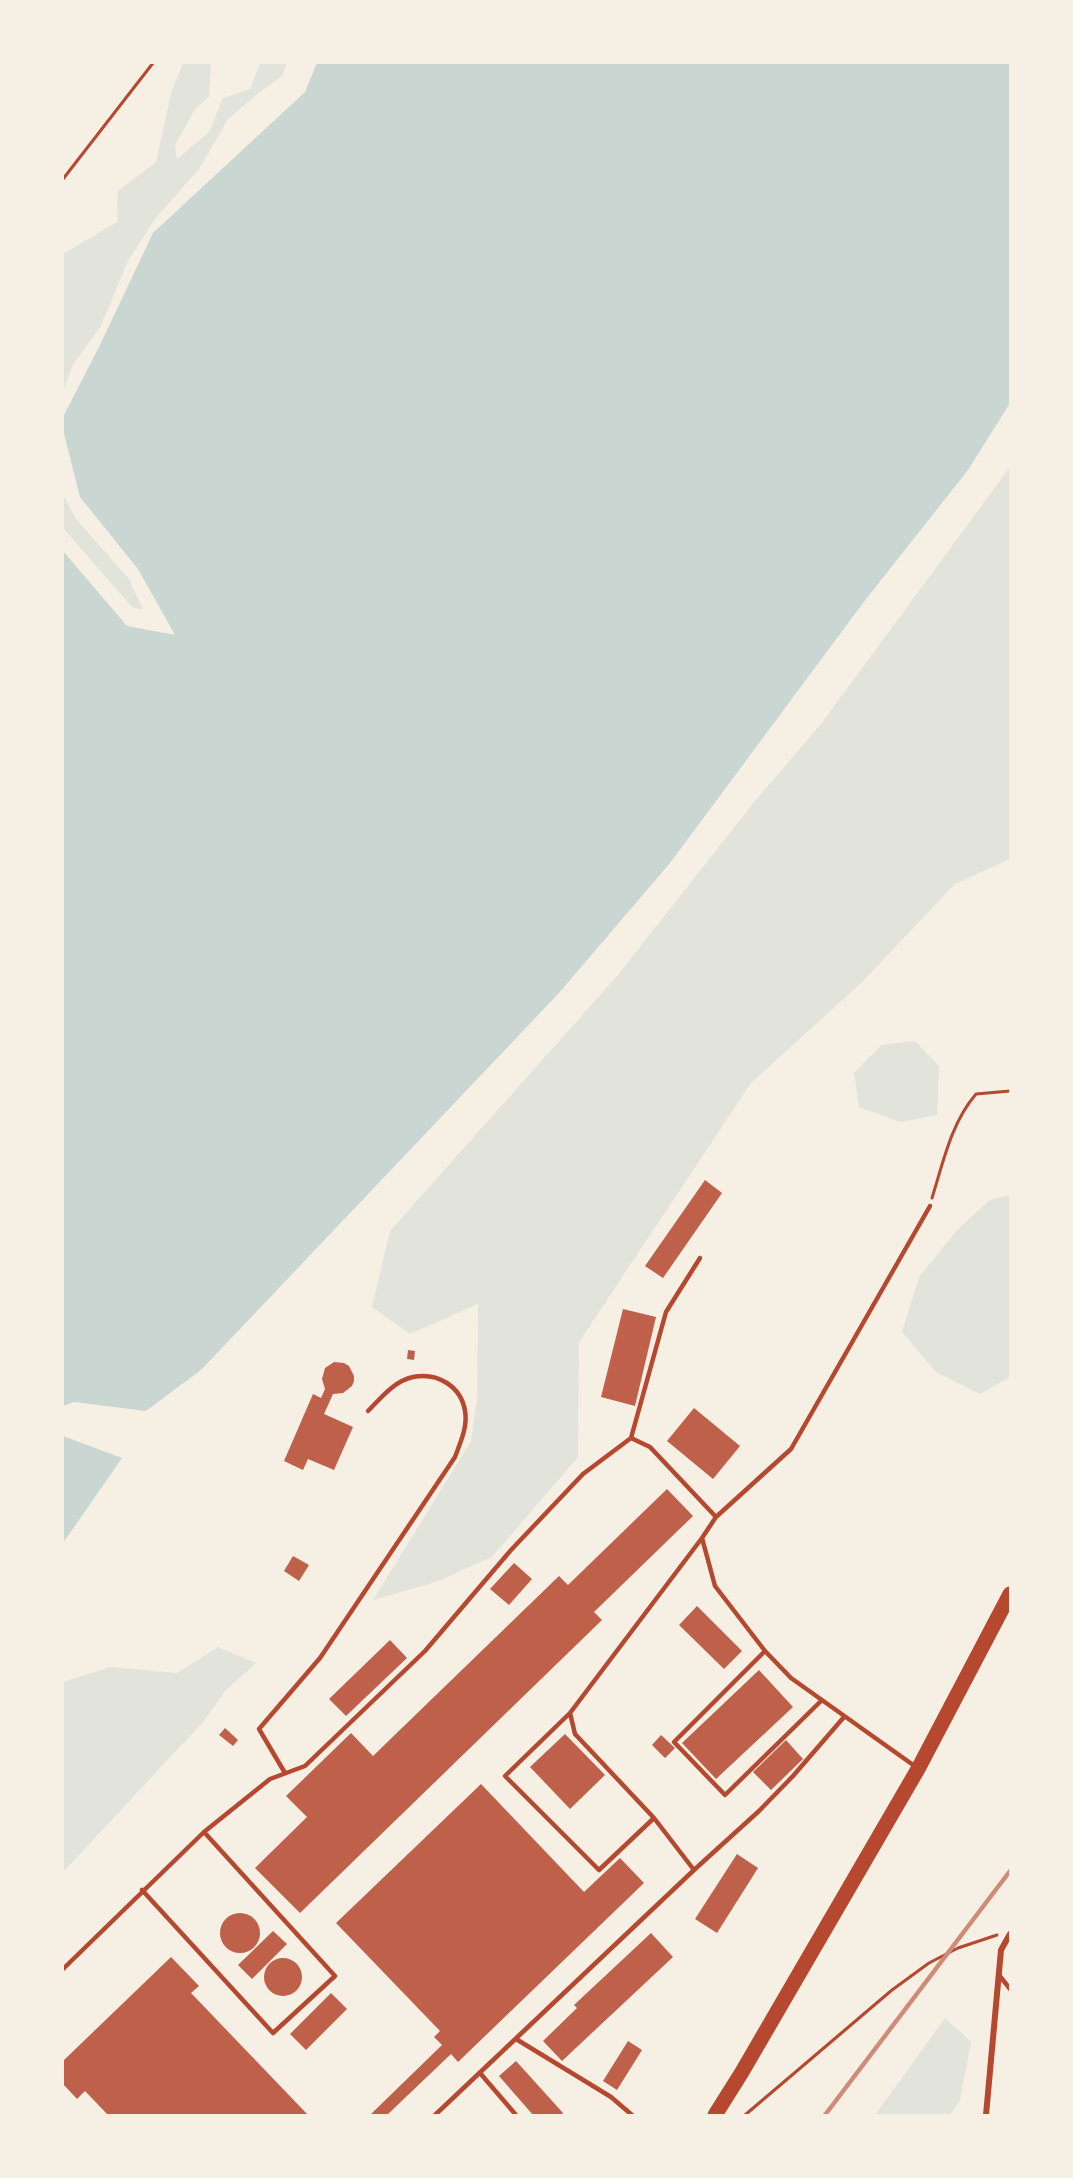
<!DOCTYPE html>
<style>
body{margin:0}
#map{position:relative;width:1073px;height:2178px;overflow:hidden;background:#f6efe4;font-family:"Source Sans 3",sans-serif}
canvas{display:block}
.frame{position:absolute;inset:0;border:64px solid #f6efe4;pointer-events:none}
</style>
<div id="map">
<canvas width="1073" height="2178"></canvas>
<div class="frame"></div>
</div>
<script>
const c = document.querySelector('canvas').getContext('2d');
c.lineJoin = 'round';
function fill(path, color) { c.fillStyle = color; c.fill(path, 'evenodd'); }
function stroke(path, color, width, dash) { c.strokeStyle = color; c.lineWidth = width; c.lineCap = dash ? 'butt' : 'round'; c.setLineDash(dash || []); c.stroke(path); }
const green = new Path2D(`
 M183 63H211L209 97 195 109 175 145 177 159 209 132 223 98 250 89 260 63H287L282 76 257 94 228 119 199 169 154 220 127 263 100 328 73 364 63 392V254L117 222 118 191 156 162 171 93Z
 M1010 467V859L955 884 862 982 751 1083 579 1342 578 1457 492 1557 436 1582 373 1600 471 1441 477 1398 478 1304 410 1334 372 1307 390 1231 617 976 755 801 821 724Z
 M63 495 76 519 129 579 143 610 132 607 63 528Z
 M915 1041 939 1066 937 1115 900 1122 859 1107 854 1073 881 1045Z
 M1010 1195V1377L980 1394 936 1372 902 1332 919 1277 958 1229 990 1200Z
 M218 1647 256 1663 225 1691 204 1721 63 1872V1682L110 1667 177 1673Z
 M945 2018 971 2042 960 2100 950 2115H875Z`);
const water = new Path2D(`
 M317 63H1010V403L968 470 863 603 670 863 558 994 201 1370 146 1411 74 1402 63 1406V551L127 626 175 635 138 569 80 497 63 430V417L100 345 153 233 305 92Z
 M63 1436 122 1458 63 1543Z`);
const building = new Path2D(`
 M705 1180 722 1193 663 1278 645 1266Z
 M623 1309 656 1317 635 1406 601 1397Z
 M408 1350 415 1351 414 1360 407 1359Z
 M334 1362 344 1363 349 1366 354 1376V1381L352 1386 343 1393 333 1394 324 1414 353 1427 334 1470 308 1459 303 1470 284 1461 313 1394 321 1398 325 1389 322 1379 325 1368Z
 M694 1408 740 1446 713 1479 667 1441Z
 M667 1489 693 1516 594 1612 602 1620 300 1913 255 1868 307 1817 286 1796 351 1733 373 1756 559 1576 568 1585Z
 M293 1556 309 1565 299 1581 284 1571Z
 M514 1563 532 1579 509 1605 490 1589Z
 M697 1606 742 1651 724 1669 679 1625Z
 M390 1640 407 1658 346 1716 329 1699Z
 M759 1670 793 1707 716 1779 682 1743Z
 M225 1728 238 1740 233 1746 219 1735Z
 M565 1734 605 1775 570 1809 530 1767Z
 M661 1735 675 1748 665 1758 652 1745Z
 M786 1740 803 1759 771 1790 753 1772Z
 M481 1784 584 1892 620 1858 644 1883 458 2062 451 2054 387 2115H370L442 2045 434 2037 440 2031 336 1923Z
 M737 1854 758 1868 717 1933 695 1919Z
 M220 1933a20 20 0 1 1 40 0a20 20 0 1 1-40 0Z
 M273 1931 287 1944 252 1979 238 1965Z
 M651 1933 673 1957 562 2061 543 2041 577 2008 574 2005Z
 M171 1957 199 1986 191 1993 308 2115H108L85 2091 77 2099 63 2084V2061Z
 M264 1977a19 19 0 1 1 38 0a19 19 0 1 1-38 0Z
 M331 1993 347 2009 306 2050 290 2034Z
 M628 2041 642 2050 617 2090 603 2081Z
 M516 2061 563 2113 561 2115H533L499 2076Z`);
const path = new Path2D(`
 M63 179 153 63
 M932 1198C943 1163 951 1123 976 1094L1010 1091
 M745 2115 892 1990 929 1963 958 1948 997 1935`);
const service = new Path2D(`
 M631 1438 666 1312 700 1258
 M716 1517 791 1449 930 1206
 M765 1651 674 1742 725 1795 822 1700
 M570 1713 505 1776 599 1870 654 1818
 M285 1773 259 1729 320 1658 455 1457C460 1443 468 1427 465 1411 461 1386 437 1372 413 1377 394 1381 381 1398 368 1411
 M694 1870 759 1811 793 1776 844 1717
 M142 1890 273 2033 335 1976 204 1832
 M63 1969 204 1832 270 1779 305 1766 425 1651 511 1550 583 1474 631 1438 650 1447 716 1517 702 1538 715 1586 765 1651 791 1678 916 1767
 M999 1975 1010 1989
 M516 2039 611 2097 632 2115
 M480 2073 516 2115
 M435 2115 694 1870 654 1818 575 1734 570 1713 702 1538`);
const minor = new Path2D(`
 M986 2115 1001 1950 1010 1934`);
const primary = new Path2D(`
 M715 2115 742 2072 918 1769 1010 1594`);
const rail = new Path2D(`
 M825 2115 1010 1871`);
fill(green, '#e2e4dc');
fill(water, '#c9d6d2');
fill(building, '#bf614a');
stroke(path, '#b5482f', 3);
stroke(service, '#b5482f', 4.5);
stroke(minor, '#b5482f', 6);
stroke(primary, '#b5482f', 15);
stroke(rail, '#cf8b77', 4.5);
</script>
